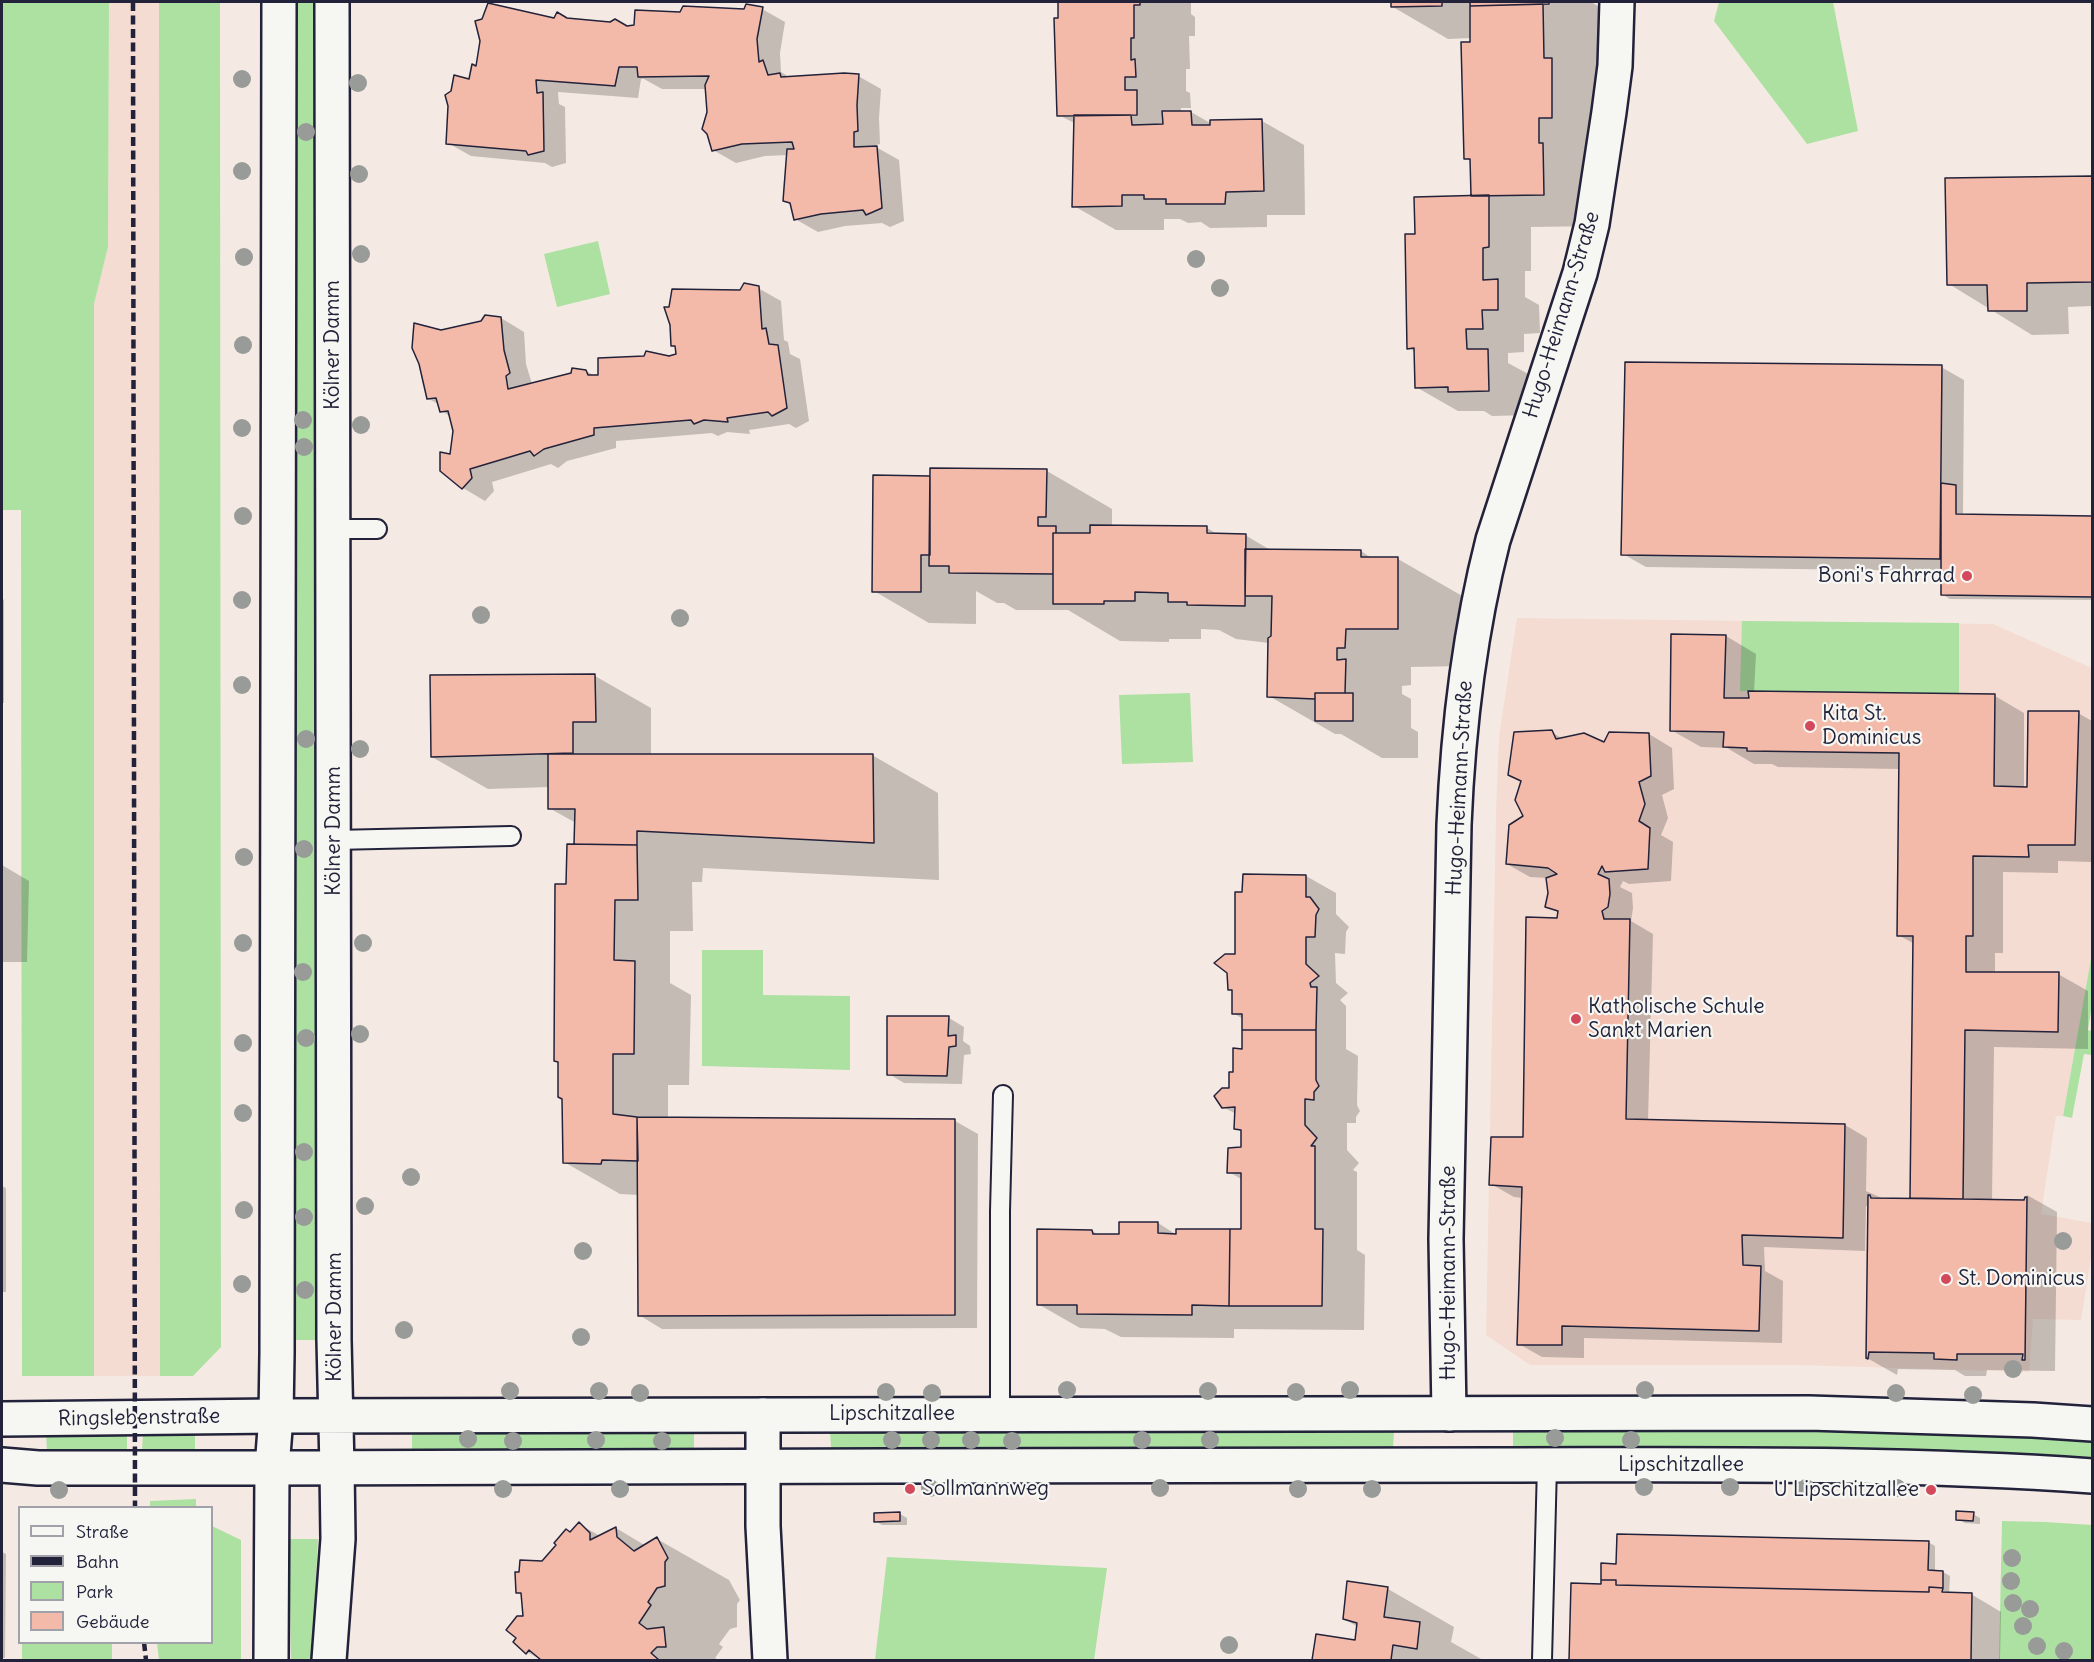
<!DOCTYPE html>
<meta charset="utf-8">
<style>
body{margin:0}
#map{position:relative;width:2094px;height:1662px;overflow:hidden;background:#f5eae3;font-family:Delius,sans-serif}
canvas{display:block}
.frame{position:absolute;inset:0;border:3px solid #22223b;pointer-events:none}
.legend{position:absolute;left:18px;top:1506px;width:195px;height:138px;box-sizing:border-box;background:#f6f6f2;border:2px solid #a1a1a9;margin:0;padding:8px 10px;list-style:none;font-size:18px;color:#22223b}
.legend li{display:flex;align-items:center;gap:12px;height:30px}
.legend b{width:30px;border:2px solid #a1a1a9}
</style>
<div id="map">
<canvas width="2094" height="1662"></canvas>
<div class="frame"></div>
<ul class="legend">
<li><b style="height:8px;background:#f6f6f2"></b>Straße</li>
<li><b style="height:8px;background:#22223b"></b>Bahn</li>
<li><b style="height:16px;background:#ade1a2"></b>Park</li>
<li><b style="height:16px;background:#f3baa9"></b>Gebäude</li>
</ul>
</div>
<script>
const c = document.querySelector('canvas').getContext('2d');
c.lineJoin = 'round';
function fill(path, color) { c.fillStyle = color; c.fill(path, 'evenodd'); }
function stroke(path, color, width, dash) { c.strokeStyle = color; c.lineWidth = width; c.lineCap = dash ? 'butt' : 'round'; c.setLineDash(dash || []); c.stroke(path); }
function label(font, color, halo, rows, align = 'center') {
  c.font = font + ' Delius,sans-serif'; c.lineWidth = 4.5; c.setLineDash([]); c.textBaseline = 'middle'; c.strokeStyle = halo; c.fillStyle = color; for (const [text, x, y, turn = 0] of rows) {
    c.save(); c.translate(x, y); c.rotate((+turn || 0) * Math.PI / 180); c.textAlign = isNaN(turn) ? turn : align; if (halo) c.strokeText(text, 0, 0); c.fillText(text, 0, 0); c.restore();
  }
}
const built = new Path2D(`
 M109 2H159L160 1376H94V304L108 246Z
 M1517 618 1993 624 2092 668V953L2063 1116H2056L2041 1214 2092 1223V1252L2081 1320 2033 1319 2029 1372 1797 1365H1530L1486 1335 1496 814 1499 736Z`);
const green = new Path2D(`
 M2 2H109L108 247 94 304V1376H22L21 510H2Z
 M159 2H220L221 1347 193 1376H160Z
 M294 2H316L317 1340H295Z
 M1719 2H1833L1858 131 1807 144 1714 21Z
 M598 241 610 294 557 307 544 254Z
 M1742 621 1959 623V694L1740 691Z
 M1190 693 1193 762 1122 764 1119 695Z
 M702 950H763V995L850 996V1070L702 1066Z
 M2092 953V1005L2088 1030 2092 1031V1055L2084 1054 2072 1118 2063 1116Z
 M1513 1430C1707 1430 1900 1429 2092 1441V1459C1900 1447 1707 1448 1513 1448Z
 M1111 1431H1394L1393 1448H831L830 1432Z
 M412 1432H694V1449H412Z
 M46 1433H127V1450L47 1451Z
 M143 1433H195V1449L142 1450Z
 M196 1499V1507H150V1501Z
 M2002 1521 2045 1522 2092 1525V1660H1999Z
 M212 1526 241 1540V1660H159L157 1643 212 1642Z
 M289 1539H318L312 1660H291Z
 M887 1557 1107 1568 1094 1660H875Z
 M22 1643H112V1660H22Z`);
const shadow = new Path2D(`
 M1059 2H1191V14L1195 17V36H1189L1190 69H1186V91L1190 93 1191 108H1181V112H1191L1212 124 1211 122 1262 121 1304 145 1305 215H1267V227L1210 228 1201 222 1188 223 1180 219H1164V230H1116L1074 206 1076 124 1059 115Z
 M1393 2H1591L1603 9 1604 36H1599V226L1531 227V271H1525V297L1539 305 1540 333 1524 334V352L1508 353V363L1530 375 1531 415 1492 416 1484 411H1458L1416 387 1415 352 1409 348 1477 197 1472 162 1465 158 1471 38 1448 39 1393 7Z
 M762 9 785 22 780 53 781 72 786 75 787 78 858 76 881 89 879 118 880 144 876 145V147L899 160 904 221 890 227 882 223 845 226 818 232 795 219 792 205 784 201 788 155 765 156 736 163 713 150 707 89H662L644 79H641L638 98 558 92 559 104 565 107 566 163 552 167 545 163 471 156 448 143 470 81 478 68 554 20 567 19 627 27 681 14Z
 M2092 178V306L2068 307 2069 334 2032 335 1949 284 1947 180Z
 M758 288 781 301 784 340 788 342 790 354 800 359 809 421 796 428 789 424 749 430 750 434 727 432 718 436 712 433 616 441V448L567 461 558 468 551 464 492 482 494 491 485 501 463 488 452 456 454 430 451 417 442 411 440 405 429 399 441 331 501 318 524 332 526 364 532 384 586 371 595 376 677 355 676 347 673 345 741 292Z
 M1941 367 1964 380 1963 516 2092 518V600L1950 599 1943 595V571L1646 567 1623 554Z
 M1047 471 1112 509V527L1207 528 1219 535H1245L1272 551H1361L1373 559H1398L1464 597V666L1411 667V685L1402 686V694L1411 699V728L1418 732V758H1382L1341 734H1335L1269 696V643L1236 639 1219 630 1201 629V639H1169V642L1120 641 1068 610H1016L1004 603H997L976 591V624L929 623 874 591 932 477Z
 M2 598 4 600V703H2Z
 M1726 636 1756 654 1754 692 1995 696 2024 713V788H2029L2078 713 2092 721V862L2058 861V873L2003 872V953H1995V974H2058L2088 991V1049L1994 1047 1992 1201 2026 1202 2027 1195 2057 1212 2055 1371 1987 1370 1986 1376H1965L1955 1370 1898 1369 1897 1375 1867 1358 1869 1206H1866L1865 1251 1764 1247 1765 1271 1783 1281 1782 1343 1584 1338V1358L1542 1357 1519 1344 1523 1198 1514 1197 1491 1184 1524 1139 1559 913 1547 906 1550 893 1548 878 1530 877 1507 864 1525 817 1551 732 1563 739 1604 744 1649 734 1672 748 1674 789 1662 795 1668 818 1661 835 1673 842 1671 881 1629 884 1623 881 1620 887 1632 893 1633 908 1631 921 1653 934 1648 1121 1845 1125 1867 1138 1866 1191 1884 1199 1911 1200 1915 944 1898 935 1900 769 1778 767 1772 764H1754L1727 748 1701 747 1671 730Z
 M595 676 651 708V755H872L938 793 939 880 703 868 702 882H692L693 931H670V983L691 995 689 1085H668V1119L955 1121 978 1134 977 1328 662 1329 639 1315V1195L620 1194 564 1162 568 885 581 846 576 843V823L549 808V787L488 789 432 757V677Z
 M2 865 29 881 27 962H2Z
 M1306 876 1336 893V914L1349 927 1346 932 1345 954 1335 953 1336 983 1348 993 1340 1000 1346 1006V1049L1358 1056 1357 1105 1360 1111 1356 1117V1123H1347V1150L1359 1163 1353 1170 1357 1172V1250L1365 1255 1364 1330 1234 1329V1338L1121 1337 1105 1329 1080 1328 1038 1304 1092 1231 1099 1235H1121L1158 1223 1177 1235 1243 1231V1180L1229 1172 1243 1149V1132L1236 1128V1114L1223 1107 1243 1050V1019L1233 1013V991L1229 989 1237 956Z
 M949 1018 964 1027 963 1041 970 1046 971 1054 964 1055 962 1084 904 1083 889 1074Z
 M2 1186 6 1188V1292H2Z
 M900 1514 907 1518V1525H882L875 1521Z
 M1973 1514 1980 1518V1524L1965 1523 1958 1519Z
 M579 1524 600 1536 616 1528 646 1546 657 1539 729 1580 740 1600 737 1604V1627L730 1629 719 1644 723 1647 715 1658 719 1660H541L527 1652 515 1641 524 1617 523 1596 518 1592Z
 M1928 1542 1935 1546V1572H1943L1950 1576 1949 1593 1971 1594 2001 1612 2000 1660H1570L1572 1584 1602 1585Z
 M2 1552 6 1554 5 1658H2Z
 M1348 1583 1388 1589 1454 1627 1451 1642 1483 1660H1314L1317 1636 1357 1641 1358 1627 1344 1619Z`);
const building = new Path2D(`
 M1058 2H1140V5H1134V38H1131V60L1135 59 1136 77H1125V90H1137V115L1057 116 1054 18H1058Z
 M1391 2H1442V6L1391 7Z
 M1470 2H1549V4L1470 6Z
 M488 3 554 18 557 12 567 18 610 22 615 19 627 26 634 25 635 10 680 12 683 6 744 9 746 4 763 7 757 39 759 62 763 60 768 75 780 73 781 77 844 73 859 74 857 105 858 131 854 132V147L877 146 882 208 866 215 863 210 821 214 794 220 790 203 783 201 787 149H794L792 142 742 144 712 151 707 134 702 129 707 112 705 85 709 76 638 77 637 67H619L615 86 536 80 537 93 543 92 544 151 528 155 526 151 446 144 448 106 445 95 451 91 454 75 469 79 472 64 476 66 480 41 475 21 482 19Z
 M1543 4 1544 58H1552V118H1539V143H1543L1544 195 1471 196 1470 159H1464L1461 42H1470V6Z
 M1162 111H1191L1192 125H1210V120L1262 119 1264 191 1226 192 1225 204H1166V199H1144V195H1122V206L1072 207 1074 115H1131L1132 125 1163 124Z
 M2092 176V282L2027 283V311H1988L1987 285H1947L1945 178Z
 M1489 195V247L1483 248V280L1498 279V310H1482L1483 329H1466L1467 349H1488L1489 391 1448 392V387L1415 388 1414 348 1407 349 1405 234H1415L1414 197Z
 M744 283 759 286 762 329 766 328 769 344 778 345 787 408 772 416 768 412 727 418 728 422 704 420 694 424 691 420 594 428V435L544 449 534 456 530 451 470 469 472 478 462 489 440 471V452L450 454 453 431 448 411 440 412 436 398 427 399 419 364 412 348 414 323 441 330 481 321 485 315 501 317 504 350 510 373 506 376 508 389 571 373 572 368 586 370 588 375H598V358L644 356 646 351 669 356 676 354 675 346H671L670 325 664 307H669L672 289 740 290Z
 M1625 362 1942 365 1940 559 1621 555Z
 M930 468 1047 469 1046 517H1038V526H1056V533H1053V574L949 573V566H929Z
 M873 475 930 476V555H921V592H872Z
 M1941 483 1956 485V514L2092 516V597L1941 595Z
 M1090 525 1207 526V533L1246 534 1245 606 1187 605V602H1168V593L1135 592V601H1104V604H1053V533H1090Z
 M1245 549 1361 550V557H1398V629H1346L1345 648H1337V660L1346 659 1345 693H1315V699L1267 697 1268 638 1271 636 1272 596H1245Z
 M1671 634 1726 635 1724 698H1749L1748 691 1995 694 1994 786 2027 787 2028 711H2079L2075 845H2028L2029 857 1973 856V936H1966V972H2059L2058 1032 1965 1030 1963 1199 1910 1198 1913 936H1897L1899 753 1747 751V748L1723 747 1724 732 1670 731Z
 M595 674 596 722H573V753L431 757 430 675Z
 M1315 693H1353V721H1315Z
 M1552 730 1556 739 1584 733 1604 742 1609 732 1649 733 1651 776 1639 782 1645 804 1639 821 1650 828 1648 869 1605 872 1602 866 1598 874 1609 879 1610 894 1608 907 1602 911 1604 919H1630L1626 1119 1845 1124 1843 1238 1742 1235 1743 1265 1761 1266 1759 1331 1562 1326V1345H1517L1522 1187 1489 1185 1491 1137H1523L1526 917 1557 918 1558 911 1545 907 1548 893 1546 878 1557 874 1548 868 1506 864 1509 825 1523 816 1515 800 1521 781 1508 775 1514 732Z
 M548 754H873L874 843 637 831V845L574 844 575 809H548Z
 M567 844 637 845 638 900H615L614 960 635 961 634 1054H613V1114L637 1117 638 1161 602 1160 601 1164 563 1163 562 1099 558 1097V1062L554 1061 555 884H566Z
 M1243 874 1306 875V897H1310L1319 909 1316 915 1315 937H1306V964L1319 976 1310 983 1311 987H1317L1316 1030H1242V1014H1232V990H1228L1227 973 1214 963 1225 954H1235V892H1242Z
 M887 1016H949L948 1036 956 1035V1046L949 1047 947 1076 887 1075Z
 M1242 1030H1316V1080L1319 1086 1314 1092V1100L1305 1099V1125L1317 1138 1311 1146H1315V1229H1323L1322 1306H1229L1230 1229H1241V1173H1227L1228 1148 1241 1147V1130L1234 1129 1235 1107 1222 1108 1214 1096 1222 1088H1229V1072H1233V1048L1242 1049Z
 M637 1117 955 1119V1315L638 1316Z
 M1868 1195H1870L1871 1198 1963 1199 2024 1200 2025 1197H2027L2025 1360H2022L2023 1354H1957V1360L1934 1359V1353L1869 1352 1868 1359 1866 1358Z
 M1119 1222H1158V1233L1176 1234V1229H1230L1229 1306 1192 1305V1315L1077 1314V1305H1037V1229L1092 1230 1093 1234H1119Z
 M1956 1511 1974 1512 1973 1521 1956 1520Z
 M900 1512V1521L874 1522V1513Z
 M579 1522 590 1533V1540L616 1527 617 1537 634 1551 657 1537 668 1558 665 1562V1586L657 1588 648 1602 651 1605 639 1623 647 1629 664 1627 666 1647H657L651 1653 659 1660H541L529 1650 526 1654 513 1642 516 1638 506 1630 517 1616H523L521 1593H516L515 1572H519L520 1560 542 1561 556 1545 554 1543 566 1529 570 1532Z
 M1617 1534 1929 1541 1928 1570 1943 1571V1588L1929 1587V1592L1616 1585V1580H1601V1563L1616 1564Z
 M1601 1580H1616V1585L1929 1592V1587L1943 1588 1942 1592 1972 1593 1971 1660H1569L1571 1583 1601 1584Z
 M1347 1581 1388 1587 1384 1617 1420 1622 1417 1649 1393 1645 1391 1660H1312L1316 1634 1355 1640 1357 1623 1343 1619Z`);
const lane = new Path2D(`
 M333 529H377
 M334 840 511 836
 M1000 1414V1211L1003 1095
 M1542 1660 1547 1465`);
const street = new Path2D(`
 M1449 1414 1446 1239 1454 825C1458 728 1469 634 1493 540L1580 273 1592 224 1609 112 1615 66 1617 2
 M763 1415V1526L770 1660
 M2 1419 276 1416
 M2 1465 38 1468H272L271 1660
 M329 1660 338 1539 337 1468`);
const secondary = new Path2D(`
 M279 2 277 1354 276 1416 272 1468C681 1466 1089 1466 1498 1465 1696 1465 1895 1462 2092 1476
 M332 2 334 1340 337 1468
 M276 1416 1809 1413 2033 1420 2092 1424`);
const rail = new Path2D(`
 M133 2 135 1508
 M144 1642 146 1660`);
const trees = [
 [242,79],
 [358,83],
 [306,132],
 [242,171],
 [359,174],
 [361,254],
 [244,257],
 [1196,259],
 [1220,288],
 [243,345],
 [303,420],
 [361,425],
 [242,428],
 [304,447],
 [243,516],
 [242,600],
 [481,615],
 [680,618],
 [242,685],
 [306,739],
 [360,749],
 [304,849],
 [244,857],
 [243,943],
 [363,943],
 [303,972],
 [360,1034],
 [306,1038],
 [243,1043],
 [243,1113],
 [304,1152],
 [411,1177],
 [365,1206],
 [244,1210],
 [304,1217],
 [2063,1241],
 [583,1251],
 [242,1284],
 [305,1290],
 [404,1330],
 [581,1337],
 [2013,1369],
 [1067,1390],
 [1350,1390],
 [1645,1390],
 [510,1391],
 [599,1391],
 [1208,1391],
 [886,1392],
 [1296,1392],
 [640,1393],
 [932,1393],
 [1896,1393],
 [1973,1395],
 [1555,1438],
 [468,1439],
 [596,1440],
 [892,1440],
 [931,1440],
 [971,1440],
 [1142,1440],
 [1210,1440],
 [1631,1440],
 [513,1441],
 [662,1441],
 [1012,1441],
 [1644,1487],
 [1730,1487],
 [930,1488],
 [1160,1488],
 [1806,1488],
 [1897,1488],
 [503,1489],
 [620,1489],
 [1298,1489],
 [1372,1489],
 [59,1490],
 [2012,1558],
 [2011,1581],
 [2013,1603],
 [2030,1609],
 [2023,1626],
 [1229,1645],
 [2037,1646],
 [2064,1651]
];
const markers = [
 [1967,576,6,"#d1495b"],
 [1810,726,6,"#d1495b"],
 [1576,1019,6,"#d1495b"],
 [1946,1279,6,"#d1495b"],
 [910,1489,6,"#d1495b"],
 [1931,1490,6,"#d1495b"]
];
const streetNames = [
 ["Hugo-Heimann-Straße",1562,315,-73],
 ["Kölner Damm",333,345,-90],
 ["Hugo-Heimann-Straße",1460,788,-87],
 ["Kölner Damm",334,831,-90],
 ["Hugo-Heimann-Straße",1449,1273,-90],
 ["Kölner Damm",335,1317,-90],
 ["Lipschitzallee",892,1414],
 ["Ringslebenstraße",139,1418,-1],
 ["Lipschitzallee",1681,1465]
];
const poiNames = [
 ["Boni's Fahrrad",1955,576,"right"],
 ["Kita St.",1822,714],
 ["Dominicus",1822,738],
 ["Katholische Schule",1588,1007],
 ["Sankt Marien",1588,1031],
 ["St. Dominicus",1958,1279],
 ["Sollmannweg",922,1489],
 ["U Lipschitzallee",1919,1490,"right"]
];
fill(built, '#f4dcd2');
fill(green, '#ade1a2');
fill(shadow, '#0003');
fill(building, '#f3baa9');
stroke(building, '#22223b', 1.5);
stroke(lane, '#22223b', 22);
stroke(street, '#22223b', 38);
stroke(secondary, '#22223b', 38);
stroke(lane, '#f6f6f2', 18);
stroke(street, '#f6f6f2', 33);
stroke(secondary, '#f6f6f2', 33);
stroke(rail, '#22223b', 4.5, [9, 4.5]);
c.fillStyle = '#989b98';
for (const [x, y] of trees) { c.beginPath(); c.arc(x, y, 9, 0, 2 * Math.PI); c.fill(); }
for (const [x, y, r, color] of markers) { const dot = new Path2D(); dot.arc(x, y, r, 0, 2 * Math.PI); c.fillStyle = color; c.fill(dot); stroke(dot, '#f6f6f2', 2); }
label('21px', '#22223b', '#f6f6f2', streetNames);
label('21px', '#22223b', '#f6f6f2', poiNames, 'left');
</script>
